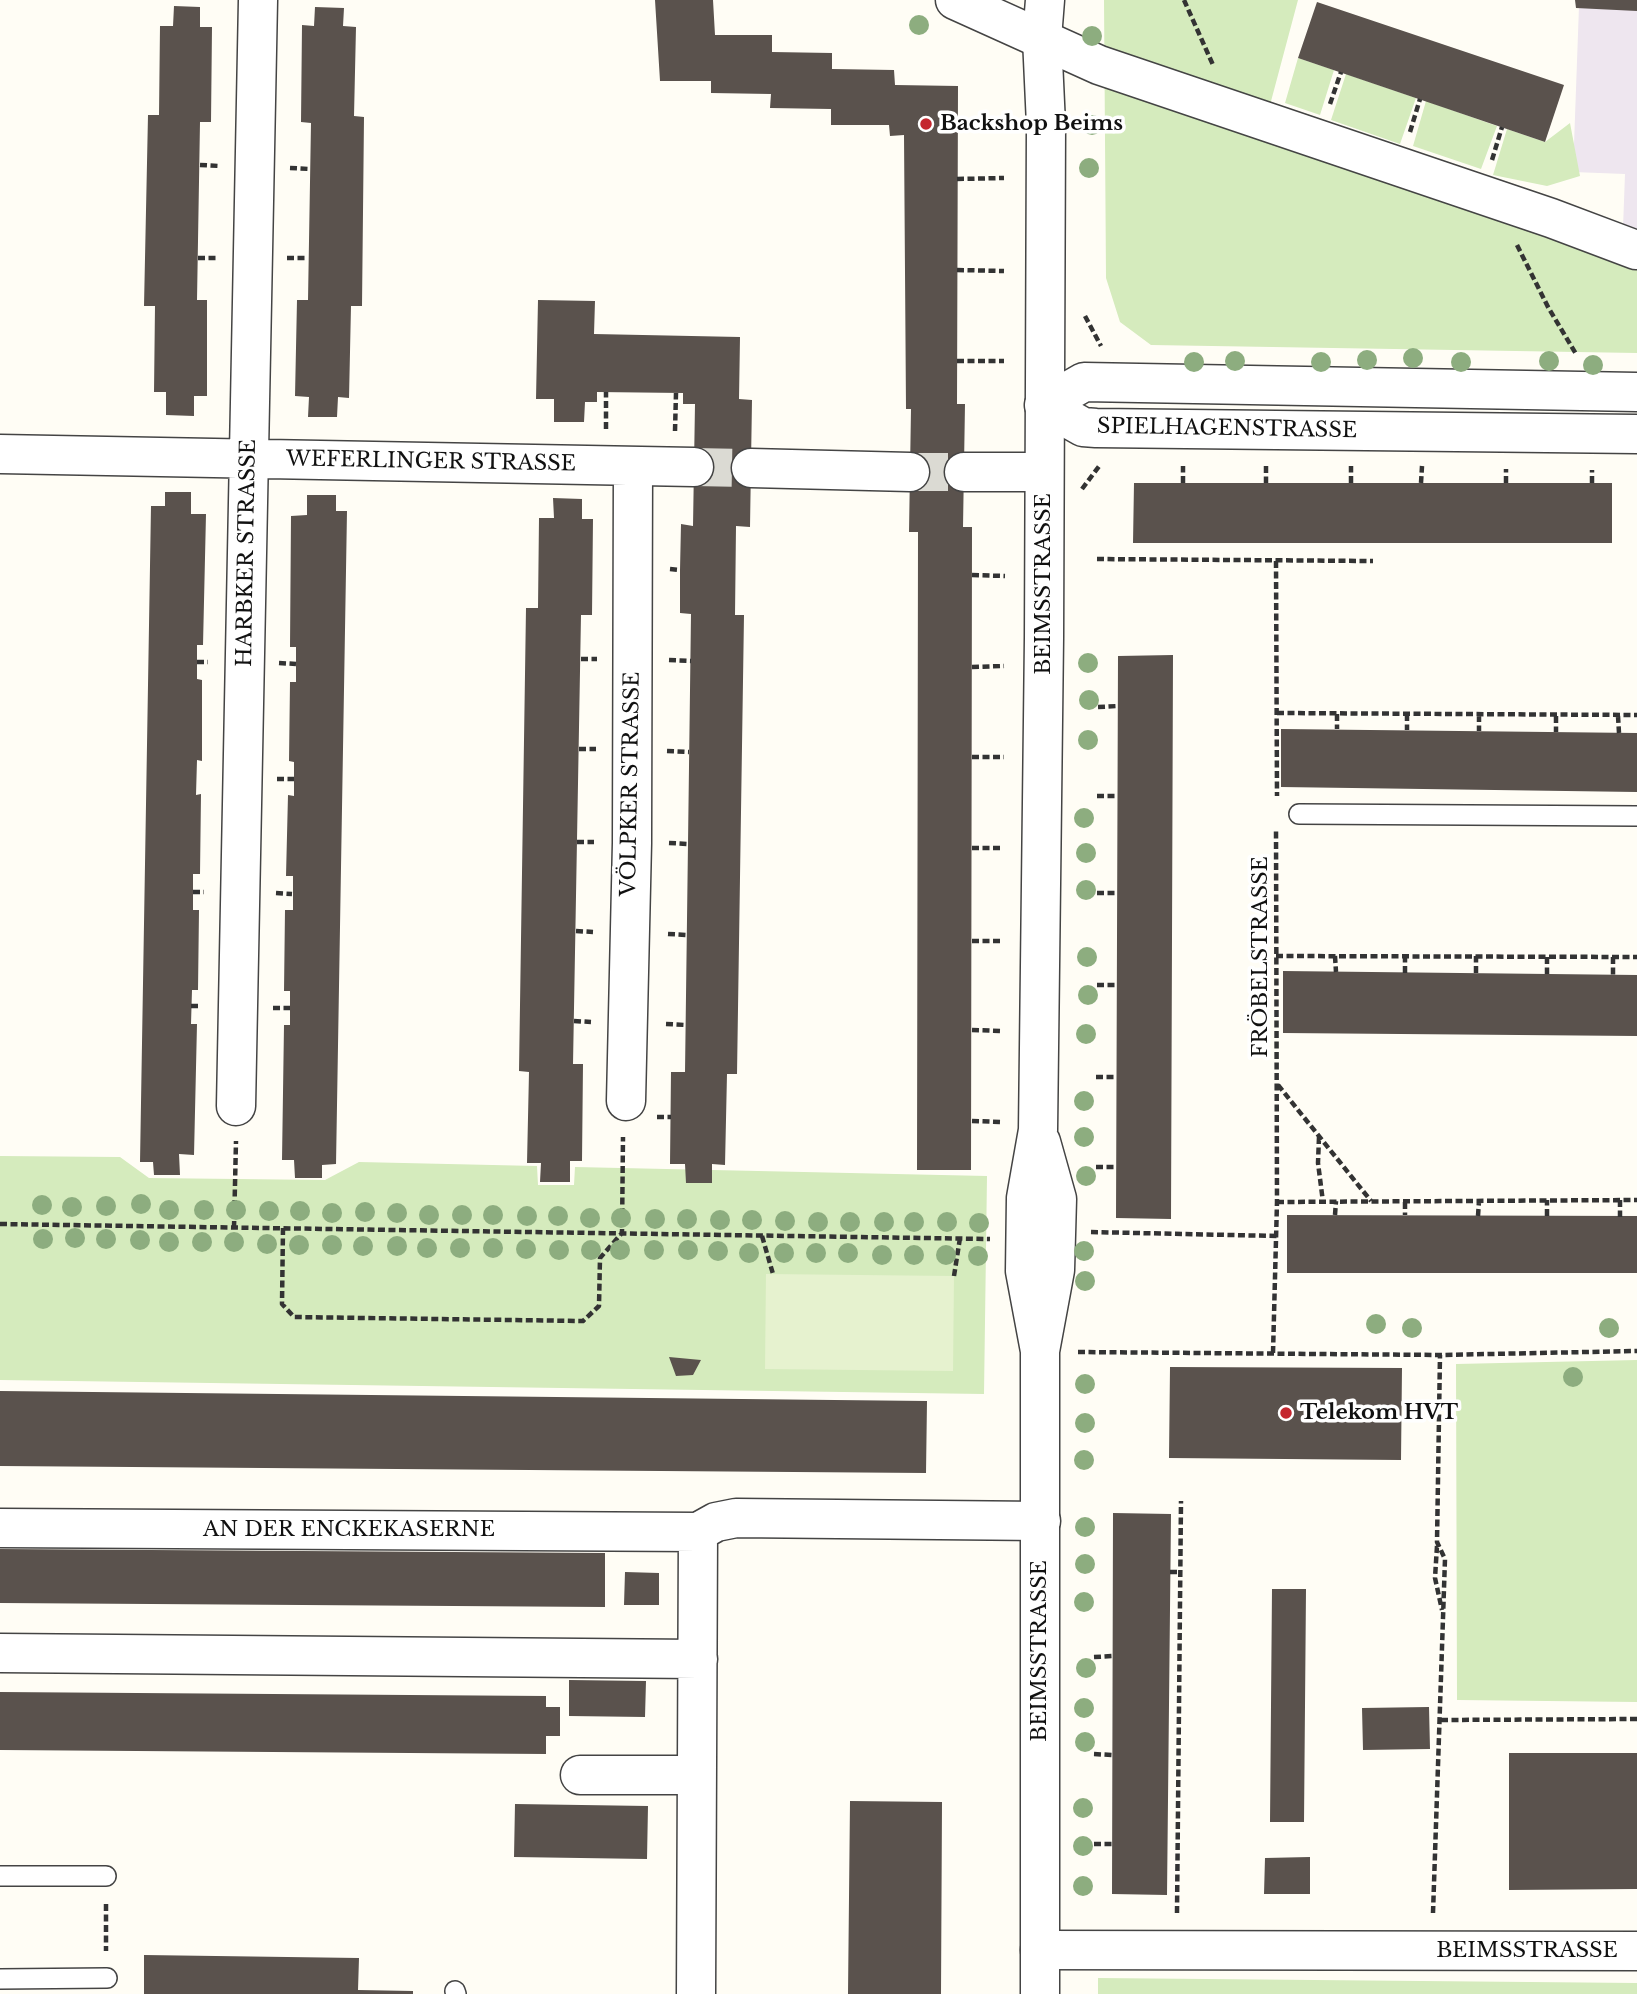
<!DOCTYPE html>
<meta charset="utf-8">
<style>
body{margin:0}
canvas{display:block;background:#fffdf5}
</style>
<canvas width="1637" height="1994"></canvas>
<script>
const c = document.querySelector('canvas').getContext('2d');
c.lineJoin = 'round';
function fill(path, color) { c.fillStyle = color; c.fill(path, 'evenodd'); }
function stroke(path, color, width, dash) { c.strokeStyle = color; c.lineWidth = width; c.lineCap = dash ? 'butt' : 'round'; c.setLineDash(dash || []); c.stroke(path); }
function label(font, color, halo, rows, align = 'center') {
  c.font = font + ' "Libre Baskerville",serif'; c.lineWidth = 7; c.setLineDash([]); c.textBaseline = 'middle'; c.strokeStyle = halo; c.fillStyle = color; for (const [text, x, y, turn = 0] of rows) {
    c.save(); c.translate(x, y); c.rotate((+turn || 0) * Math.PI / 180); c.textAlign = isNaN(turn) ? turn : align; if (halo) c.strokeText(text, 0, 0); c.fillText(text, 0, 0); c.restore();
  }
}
const industrial = new Path2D(`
 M1579 6 1637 7V229L1623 228 1625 174 1573 172Z`);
const green = new Path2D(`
 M1104 0H1298L1262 135 1637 242V353L1151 345 1120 322 1106 278Z
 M1298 58 1334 70 1320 115 1285 103Z
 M1346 74 1416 98 1400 144 1331 120Z
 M1426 101 1497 126 1481 169 1413 146Z
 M1570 123 1580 176 1547 186 1493 175 1507 129 1545 142Z
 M0 1156 120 1157 149 1178 325 1180 359 1162 537 1166 538 1185H574L575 1167 987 1176 984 1394 0 1380Z
 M1637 1360V1702L1457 1700 1456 1364Z
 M1098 1978 1637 1983V1994H1098Z`);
const pitch = new Path2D(`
 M766 1274 954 1276 953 1371 765 1369Z`);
const building = new Path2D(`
 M655 0H713L715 35H772V52L832 53V69L894 70 895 85 958 86 957 404H965L963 527H972L971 1170H917L918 532H909L911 409H906L904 135 890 136 889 125H831V109L770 108 771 94 711 93V81H660Z
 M1575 0H1637V11L1576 8Z
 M1317 2 1564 85 1545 142 1298 58Z
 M174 6 200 7V27H212L211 122H200L197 300H207V396H194V416L166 415V392H154L155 306H144L148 115H159L160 26H173Z
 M315 7 344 8 343 26 356 27 354 116 364 117 362 306H351L349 398 338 397 337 417H308L309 397 295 396 297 300H308L311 123 301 122 302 25 314 26Z
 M538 300 595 301 594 334 740 337 739 399 752 400 750 527 736 526 735 615H744L737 1074H727L725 1165 712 1164V1183H686L685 1164H670L671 1072H685L691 614 680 613V570L681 524 693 526 695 404H683V393L597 392V402H585L584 422H554V399H536Z
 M1134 483H1612V543H1133Z
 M165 492H191V514H206L203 645H197V679L202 680V761L197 760 196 795 201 794 200 874H193V910H199L198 990H192L191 1024H197L194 1155 179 1154 180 1175H154L153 1162H140L151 506H165Z
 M307 495H336V511H347L336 1164 322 1165V1178H295L294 1160H282L284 1025H290V991H284L285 910H293V876H286L288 795 294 796V762L289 761 290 682H296V647H290L291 516 307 515Z
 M553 498 582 499V519H593L592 615H581L573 1064H583L582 1161H570V1182H540L541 1163H527L529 1072 519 1071 526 608H538L539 518H554Z
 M1173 655 1171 1219 1116 1218 1118 656Z
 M1281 729 1637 733V792L1281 787Z
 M1283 971 1637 975V1036L1283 1033Z
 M1287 1215 1637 1216V1273H1287Z
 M669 1357 701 1360 693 1375 676 1376Z
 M1170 1367 1402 1368 1401 1460 1169 1458Z
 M0 1391 927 1401 926 1473 0 1466Z
 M1113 1513 1171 1514 1167 1895 1112 1894Z
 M0 1549 605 1553V1607L0 1603Z
 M625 1572 659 1573V1605H624Z
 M1272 1589H1306L1304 1822H1270Z
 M569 1680 646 1681 645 1717 569 1716Z
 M0 1692 546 1696V1707H560V1736H546V1754L0 1750Z
 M1429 1707 1430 1749 1363 1750 1362 1708Z
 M1509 1753H1637V1889L1509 1890Z
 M850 1801 942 1802 941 1994H848Z
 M515 1804 648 1806 647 1859 514 1857Z
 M1310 1857V1894H1264L1265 1858Z
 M144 1955 359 1958 358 1990 413 1991V1994H144Z`);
const minorTunnel = new Path2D(`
 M694 467 751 468
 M910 472H964`);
const path = new Path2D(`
 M1184 0 1213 65
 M1330 104 1341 72
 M1410 132 1420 99
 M1492 160 1502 127
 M200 165 220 166
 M290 168 310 169
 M957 179 1004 178
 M1517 245 1548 307 1576 354
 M198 258H218
 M287 258H308
 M957 270 1004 271
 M1085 316 1101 346
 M957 361H1004
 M606 429V392
 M675 431 676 393
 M1266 466V483
 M1183 483V466
 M1351 483V466
 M1421 483 1422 466
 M1506 483V469
 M1592 483V470
 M1082 489 1100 465
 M1097 559 1373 561
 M1276 561 1277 796
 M670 569 680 570
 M972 575 1005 576
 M581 659H597
 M669 660 691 661
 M197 662H208
 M279 663 296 664
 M972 667 1004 666
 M1098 707 1118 706
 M1277 713 1637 715
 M1337 714V729
 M1407 714V730
 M1479 715V731
 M1556 716V732
 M1618 716 1619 733
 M579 749H596
 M667 751 689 752
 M972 757H1004
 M277 779H294
 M1097 796H1117
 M577 842H594
 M669 843 688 844
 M972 848H1003
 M193 892H204
 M276 893 292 894
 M1097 893H1117
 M576 931 593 932
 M668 934 687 935
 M972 941H1002
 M1276 956 1637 957
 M1335 956 1336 972
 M1547 957V974
 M1613 957V975
 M1405 973V956
 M1476 973V956
 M1097 985H1116
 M191 1006H201
 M273 1008H290
 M574 1021 591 1022
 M666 1024 686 1025
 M972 1030 1003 1031
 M1096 1077H1116
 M1278 1085 1371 1201
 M657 1117H671
 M972 1121 1002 1122
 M1319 1137 1318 1163 1323 1202
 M1096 1167H1116
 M1620 1200V1217
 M1277 1202 1637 1200
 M1405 1202V1215
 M1335 1215 1336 1201
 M1478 1216 1479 1201
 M1547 1216V1200
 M0 1224 990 1239
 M234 1228 236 1141
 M283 1228 282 1304 294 1317 583 1321 599 1306 600 1258 622 1233 623 1137
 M1091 1232 1277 1236
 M762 1236 773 1274
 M954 1276 960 1238
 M1078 1352 1440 1355 1637 1351
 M1273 1353 1277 1202 1276 829
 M1437 1546 1435 1578 1442 1610
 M1170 1572H1180
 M1094 1657 1113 1656
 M1441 1720 1637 1719
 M1094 1754 1112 1755
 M1094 1844H1112
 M106 1904V1951
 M1177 1913 1181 1501
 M1433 1913 1445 1559 1437 1542 1440 1355`);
const service = new Path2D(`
 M1299 814 1637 816
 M0 1876H106
 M0 1979 107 1978
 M455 1991 456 1994`);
const minor = new Path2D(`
 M955 0 1099 65 1551 218 1636 250
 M1044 405 1084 382 1637 392
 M1044 405 1083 427 1096 428 1637 434
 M0 454 694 467
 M751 468 910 472
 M964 472H1044
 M626 1101 632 843 633 466
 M236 1106 258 0
 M0 1528 698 1532 716 1522 736 1518 1041 1521
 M0 1653 698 1659
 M580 1775H697
 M1040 1950 1637 1951
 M696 1994 698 1532`);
const tertiary = new Path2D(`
 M1040 1351 1025 1271 1026 1198 1038 1130 1044 638 1046 125 1042 38 1045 0
 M1040 1994V1351L1055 1270 1057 1199 1041 1142`);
const trees = [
 [919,25],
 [1092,36],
 [1092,125],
 [1089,168],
 [1413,358],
 [1367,360],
 [1235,361],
 [1549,361],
 [1194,362],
 [1321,362],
 [1461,362],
 [1593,365],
 [1088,663],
 [1089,700],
 [1088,740],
 [1084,818],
 [1086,853],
 [1086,890],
 [1087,957],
 [1088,995],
 [1086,1034],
 [1084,1101],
 [1084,1137],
 [1086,1176],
 [141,1204],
 [42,1205],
 [106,1206],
 [72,1207],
 [169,1210],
 [204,1210],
 [236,1210],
 [269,1211],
 [300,1211],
 [365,1212],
 [332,1213],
 [397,1213],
 [429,1215],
 [462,1215],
 [493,1215],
 [527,1216],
 [558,1216],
 [590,1218],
 [621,1218],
 [655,1219],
 [687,1219],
 [720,1220],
 [752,1220],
 [785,1221],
 [818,1222],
 [850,1222],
 [884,1222],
 [914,1222],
 [947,1222],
 [979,1223],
 [75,1238],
 [43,1239],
 [106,1239],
 [140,1240],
 [169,1242],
 [202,1242],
 [234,1242],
 [267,1244],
 [299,1245],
 [332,1245],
 [363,1246],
 [397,1246],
 [427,1248],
 [460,1248],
 [493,1248],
 [526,1249],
 [559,1250],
 [591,1250],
 [620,1250],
 [654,1250],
 [688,1250],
 [718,1251],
 [1084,1251],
 [749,1253],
 [784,1253],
 [816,1253],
 [848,1253],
 [882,1255],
 [914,1255],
 [946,1255],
 [978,1256],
 [1085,1281],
 [1376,1324],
 [1412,1328],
 [1609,1328],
 [1573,1377],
 [1085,1384],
 [1085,1423],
 [1084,1460],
 [1085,1527],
 [1085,1564],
 [1084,1602],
 [1086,1668],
 [1084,1708],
 [1085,1742],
 [1083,1808],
 [1083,1846],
 [1083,1886]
];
const markers = [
 [926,124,7,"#c4262e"],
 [1286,1413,7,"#c4262e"]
];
const poiNames = [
 ["Backshop Beims",940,124],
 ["Telekom HVT",1300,1413]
];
const streetNames = [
 ["SPIELHAGENSTRASSE",1227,429,1],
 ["WEFERLINGER STRASSE",431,462,1],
 ["HARBKER STRASSE",247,553,-89],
 ["BEIMSSTRASSE",1044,584,-90],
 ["VÖLPKER STRASSE",631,784,-89],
 ["FRÖBELSTRASSE",1261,957,-90],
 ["AN DER ENCKEKASERNE",349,1530],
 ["BEIMSSTRASSE",1040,1651,-90],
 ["BEIMSSTRASSE",1527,1951]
];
fill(industrial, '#eee6ef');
fill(green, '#d5ebbd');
fill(pitch, '#e6f2cf');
fill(building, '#5a524d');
stroke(minorTunnel, '#dbdad3', 38, [38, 19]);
stroke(service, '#444', 22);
stroke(minor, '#444', 41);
stroke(tertiary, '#444', 41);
stroke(path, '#333', 4.5, [7, 3.5]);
stroke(service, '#fff', 19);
stroke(minor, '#fff', 38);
stroke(tertiary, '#fff', 38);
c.fillStyle = '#8dad7f';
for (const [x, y] of trees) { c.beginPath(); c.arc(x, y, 10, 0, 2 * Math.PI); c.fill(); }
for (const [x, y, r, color] of markers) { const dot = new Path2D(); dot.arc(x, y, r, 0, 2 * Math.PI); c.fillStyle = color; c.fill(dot); stroke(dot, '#fff', 2.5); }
label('bold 21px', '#111', '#fff', poiNames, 'left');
label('21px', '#111', '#fff', streetNames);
</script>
